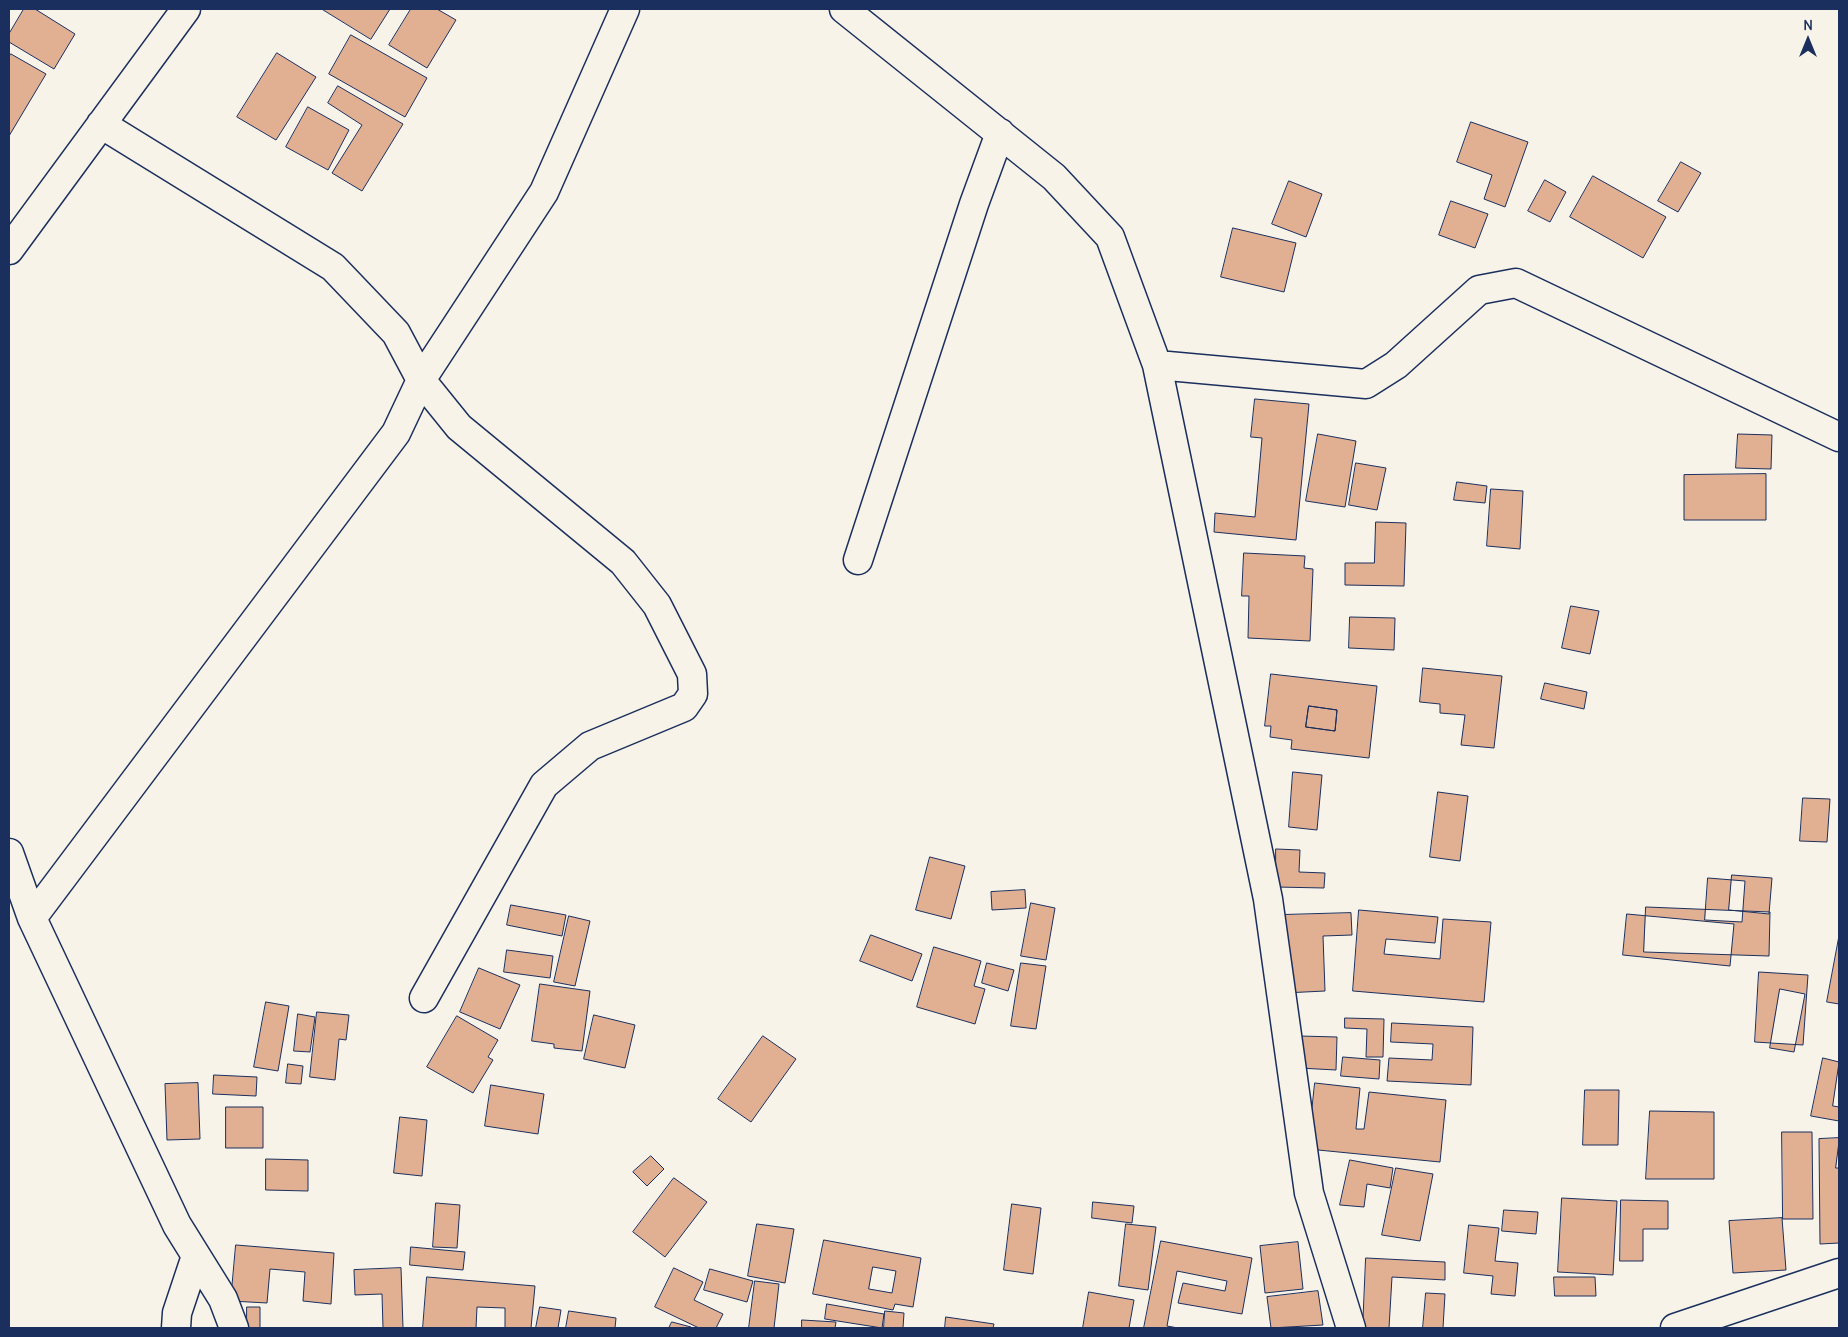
<!DOCTYPE html>
<style>
body{margin:0}
#map{position:relative;width:1848px;height:1337px;overflow:hidden;background:#f7f3e8;font-family:Delius,sans-serif}
canvas{display:block}
.frame{position:absolute;inset:0;border:10px solid #1b2f5e;pointer-events:none}
.north{position:absolute;left:1783px;top:15px;width:50px;height:50px;-webkit-text-stroke:4px #f7f3e8;paint-order:stroke;rotate:0deg;font-size:14px;font-weight:700;line-height:20px;text-align:center;color:#1b2f5e}
.north::after{content:'';display:block;margin:auto;width:18px;height:22px;background:#1b2f5e;clip-path:polygon(50% 0,100% 100%,50% 72%,0 100%)}
</style>
<div id="map">
<canvas width="1848" height="1337"></canvas>
<div class="frame"></div>
<div class="north">N</div>
</div>
<script>
const c = document.querySelector('canvas').getContext('2d');
c.lineJoin = 'round';
function fill(path, color) { c.fillStyle = color; c.fill(path, 'evenodd'); }
function stroke(path, color, width, dash) { c.strokeStyle = color; c.lineWidth = width; c.lineCap = dash ? 'butt' : 'round'; c.setLineDash(dash || []); c.stroke(path); }
const building = new Path2D(`
 M24 9H35L75 34 54 69 9 42V34Z
 M322 9H390L371 39Z
 M411 9H437L456 20 427 68 389 45Z
 M351 35 427 78 405 117 329 74Z
 M277 53 316 77 276 140 237 117Z
 M11 54 46 74 9 136V57Z
 M338 86 403 124 362 191 332 173 362 125 328 103Z
 M308 107 349 130 328 170 286 147Z
 M1471 122 1528 142 1505 207 1484 199 1492 175 1457 162Z
 M1681 162 1701 173 1678 212 1658 201Z
 M1593 176 1666 217 1643 258 1570 217Z
 M1545 180 1566 192 1550 222 1528 211Z
 M1289 181 1322 194 1306 237 1272 224Z
 M1451 201 1488 214 1475 248 1439 235Z
 M1233 228 1296 243 1284 292 1221 277Z
 M1255 399 1309 404 1296 540 1214 532 1215 513 1255 517 1262 438 1251 437Z
 M1318 434 1356 441 1345 507 1306 501Z
 M1738 434 1772 435 1771 469 1736 468Z
 M1356 463 1386 468 1377 510 1349 505Z
 M1766 474V520H1684V475Z
 M1457 482 1487 486 1485 503 1454 500Z
 M1491 489 1523 491 1520 549 1487 546Z
 M1376 522 1406 523 1404 586 1345 585V563H1374Z
 M1244 553 1305 556 1304 568 1313 569 1310 641 1248 638 1249 596H1242Z
 M1571 606 1599 611 1590 654 1562 648Z
 M1350 617 1395 618 1394 650 1349 648Z
 M1423 668 1502 676 1494 748 1461 745 1465 715 1440 713V704L1420 702Z
 M1271 674 1377 686 1369 758 1291 749 1292 740 1270 737 1271 726H1265ZM1309 706 1337 710 1335 731 1306 727Z
 M1545 683 1587 692 1584 709 1541 699Z
 M1309 706 1337 710 1335 731 1306 727Z
 M1293 772 1322 775 1317 830 1289 827Z
 M1438 792 1468 796 1460 861 1430 857Z
 M1803 798 1830 799 1827 842 1800 841Z
 M1276 849 1300 850 1299 872 1325 873 1324 888 1276 887Z
 M930 857 965 866 951 919 916 910Z
 M1732 875 1772 878 1769 914 1729 910Z
 M1708 878 1745 881 1742 922 1705 920Z
 M1025 890 1026 908 992 910 991 892Z
 M1031 903 1055 908 1046 960 1021 956Z
 M511 905 566 915 562 936 507 925Z
 M1646 907 1770 912 1769 956 1644 952Z
 M1359 910 1438 917 1435 943 1386 939 1384 954 1440 959 1443 919 1491 922 1484 1002 1353 991Z
 M1351 913 1352 935 1323 936 1325 991 1284 993 1281 915Z
 M1627 914 1734 924 1730 966 1623 955Z
 M569 916 590 921 575 986 554 982Z
 M871 935 922 954 912 981 860 961Z
 M1839 936V1004L1827 1002Z
 M934 947 981 961 974 986 985 989 975 1024 917 1007Z
 M507 950 553 956 550 978 504 972Z
 M987 963 1014 970 1008 991 982 983Z
 M1021 963 1046 966 1036 1029 1011 1026Z
 M479 968 520 985 500 1029 460 1012Z
 M1759 972 1808 975 1803 1045 1755 1042Z
 M540 984 590 991 582 1051 554 1048V1044L532 1041Z
 M1780 989 1805 994 1794 1052 1770 1048Z
 M266 1002 289 1006 278 1071 254 1067Z
 M317 1012 349 1015 346 1040 339 1039 335 1080 310 1077Z
 M298 1014 315 1017 310 1052 294 1051Z
 M594 1015 635 1025 625 1068 584 1059Z
 M457 1016 498 1040 488 1057 493 1060 473 1093 427 1067Z
 M1345 1018 1384 1019 1383 1057H1366L1367 1029 1345 1028Z
 M1392 1023 1473 1027 1471 1085 1387 1081 1389 1058 1432 1060 1433 1044 1391 1042Z
 M763 1036 796 1059 751 1122 718 1099Z
 M1300 1036 1337 1037 1336 1070 1299 1068Z
 M1343 1057 1380 1060 1379 1079 1341 1076Z
 M1823 1058 1839 1062V1121L1811 1116Z
 M1839 1063V1107L1833 1106Z
 M288 1064 303 1066 301 1084 286 1083Z
 M214 1075 257 1077 256 1096 213 1094Z
 M198 1083 200 1139 167 1140 165 1084Z
 M1315 1083 1360 1088 1356 1129H1364L1369 1092 1446 1100 1440 1162 1308 1149Z
 M491 1085 544 1094 538 1134 485 1126Z
 M1585 1090H1619L1618 1145H1583Z
 M226 1107H263V1148H226Z
 M1650 1111 1714 1112V1179H1646Z
 M400 1117 427 1120 422 1176 394 1173Z
 M1782 1132H1812L1813 1219H1783Z
 M1839 1138V1243L1820 1244 1819 1139Z
 M1839 1142V1168H1836Z
 M651 1156 664 1169 647 1186 633 1172Z
 M266 1159 308 1160V1191L266 1190Z
 M1350 1160 1393 1168 1390 1188 1367 1184 1364 1207 1340 1205Z
 M1396 1168 1433 1174 1420 1241 1382 1235Z
 M674 1178 707 1202 665 1257 633 1232Z
 M1562 1198 1617 1201 1613 1275 1558 1272Z
 M1621 1200 1668 1201V1229H1643V1261H1620Z
 M1093 1202 1134 1206 1132 1223 1092 1218Z
 M436 1203 460 1205 457 1248 433 1247Z
 M1012 1204 1041 1208 1033 1274 1004 1270Z
 M1504 1210 1538 1212 1536 1234 1502 1231Z
 M1782 1218 1786 1270 1733 1273 1729 1221Z
 M757 1224 794 1229 785 1283 748 1276Z
 M1126 1224 1156 1227 1148 1290 1119 1286Z
 M1469 1225 1499 1228 1495 1261 1518 1263 1515 1296 1491 1294 1493 1276 1464 1273Z
 M824 1240 921 1258 913 1307 895 1304 893 1310 813 1294ZM873 1267 896 1271 892 1293 869 1289Z
 M1161 1241 1252 1258 1242 1314 1178 1303 1183 1283 1225 1291 1227 1281 1177 1271 1167 1326 1178 1328H1144Z
 M1298 1242 1303 1289 1265 1293 1260 1246Z
 M236 1245 334 1253 331 1304 303 1301 305 1272 270 1269 267 1303 231 1301Z
 M411 1247 465 1252 463 1270 410 1265Z
 M1366 1258 1445 1262V1280L1392 1277 1389 1328H1363Z
 M401 1268 403 1328H383L382 1294 355 1295 354 1270Z
 M674 1268 703 1282 694 1300 723 1314 716 1328H699L655 1307Z
 M710 1269 753 1281 747 1302 704 1290Z
 M427 1277 535 1286 531 1328H505V1308L477 1307 476 1328H423Z
 M1554 1277H1595L1596 1296H1555Z
 M755 1281 779 1284 774 1328H749Z
 M1318 1291 1323 1325 1271 1328 1267 1297Z
 M1089 1292 1134 1300 1129 1328H1083Z
 M1426 1293 1445 1294 1443 1328H1423Z
 M827 1304 884 1314 882 1328 825 1319Z
 M247 1307H260V1328H247Z
 M540 1307 561 1310 558 1328H536Z
 M569 1311 616 1318 615 1328H566Z
 M885 1311 904 1313 903 1328H884Z
 M946 1317 994 1324 993 1328H945Z
 M802 1320 836 1322 835 1328H802Z
 M672 1322 691 1327V1328H669Z`);
const minor = new Path2D(`
 M844 9 1054 177 1110 237 1157 365 1268 899 1309 1193 1351 1328
 M101 124 333 267 396 333 421 380 459 427 623 562 657 605 692 674 693 694 684 707 590 746 544 785 424 998
 M9 250 186 9
 M1157 365 1366 384 1396 365 1479 290 1516 283 1839 437
 M858 560 974 204 1000 133
 M9 853 32 918 177 1225 223 1299 234 1328
 M32 918 396 433 421 380 544 192 625 9
 M176 1328 177 1313 196 1256
 M1675 1328 1839 1273`);
fill(building, '#e1b093');
stroke(building, '#1b2f5e', 1);
stroke(minor, '#1b2f5e', 31);
stroke(minor, '#f7f3e8', 28);
</script>
